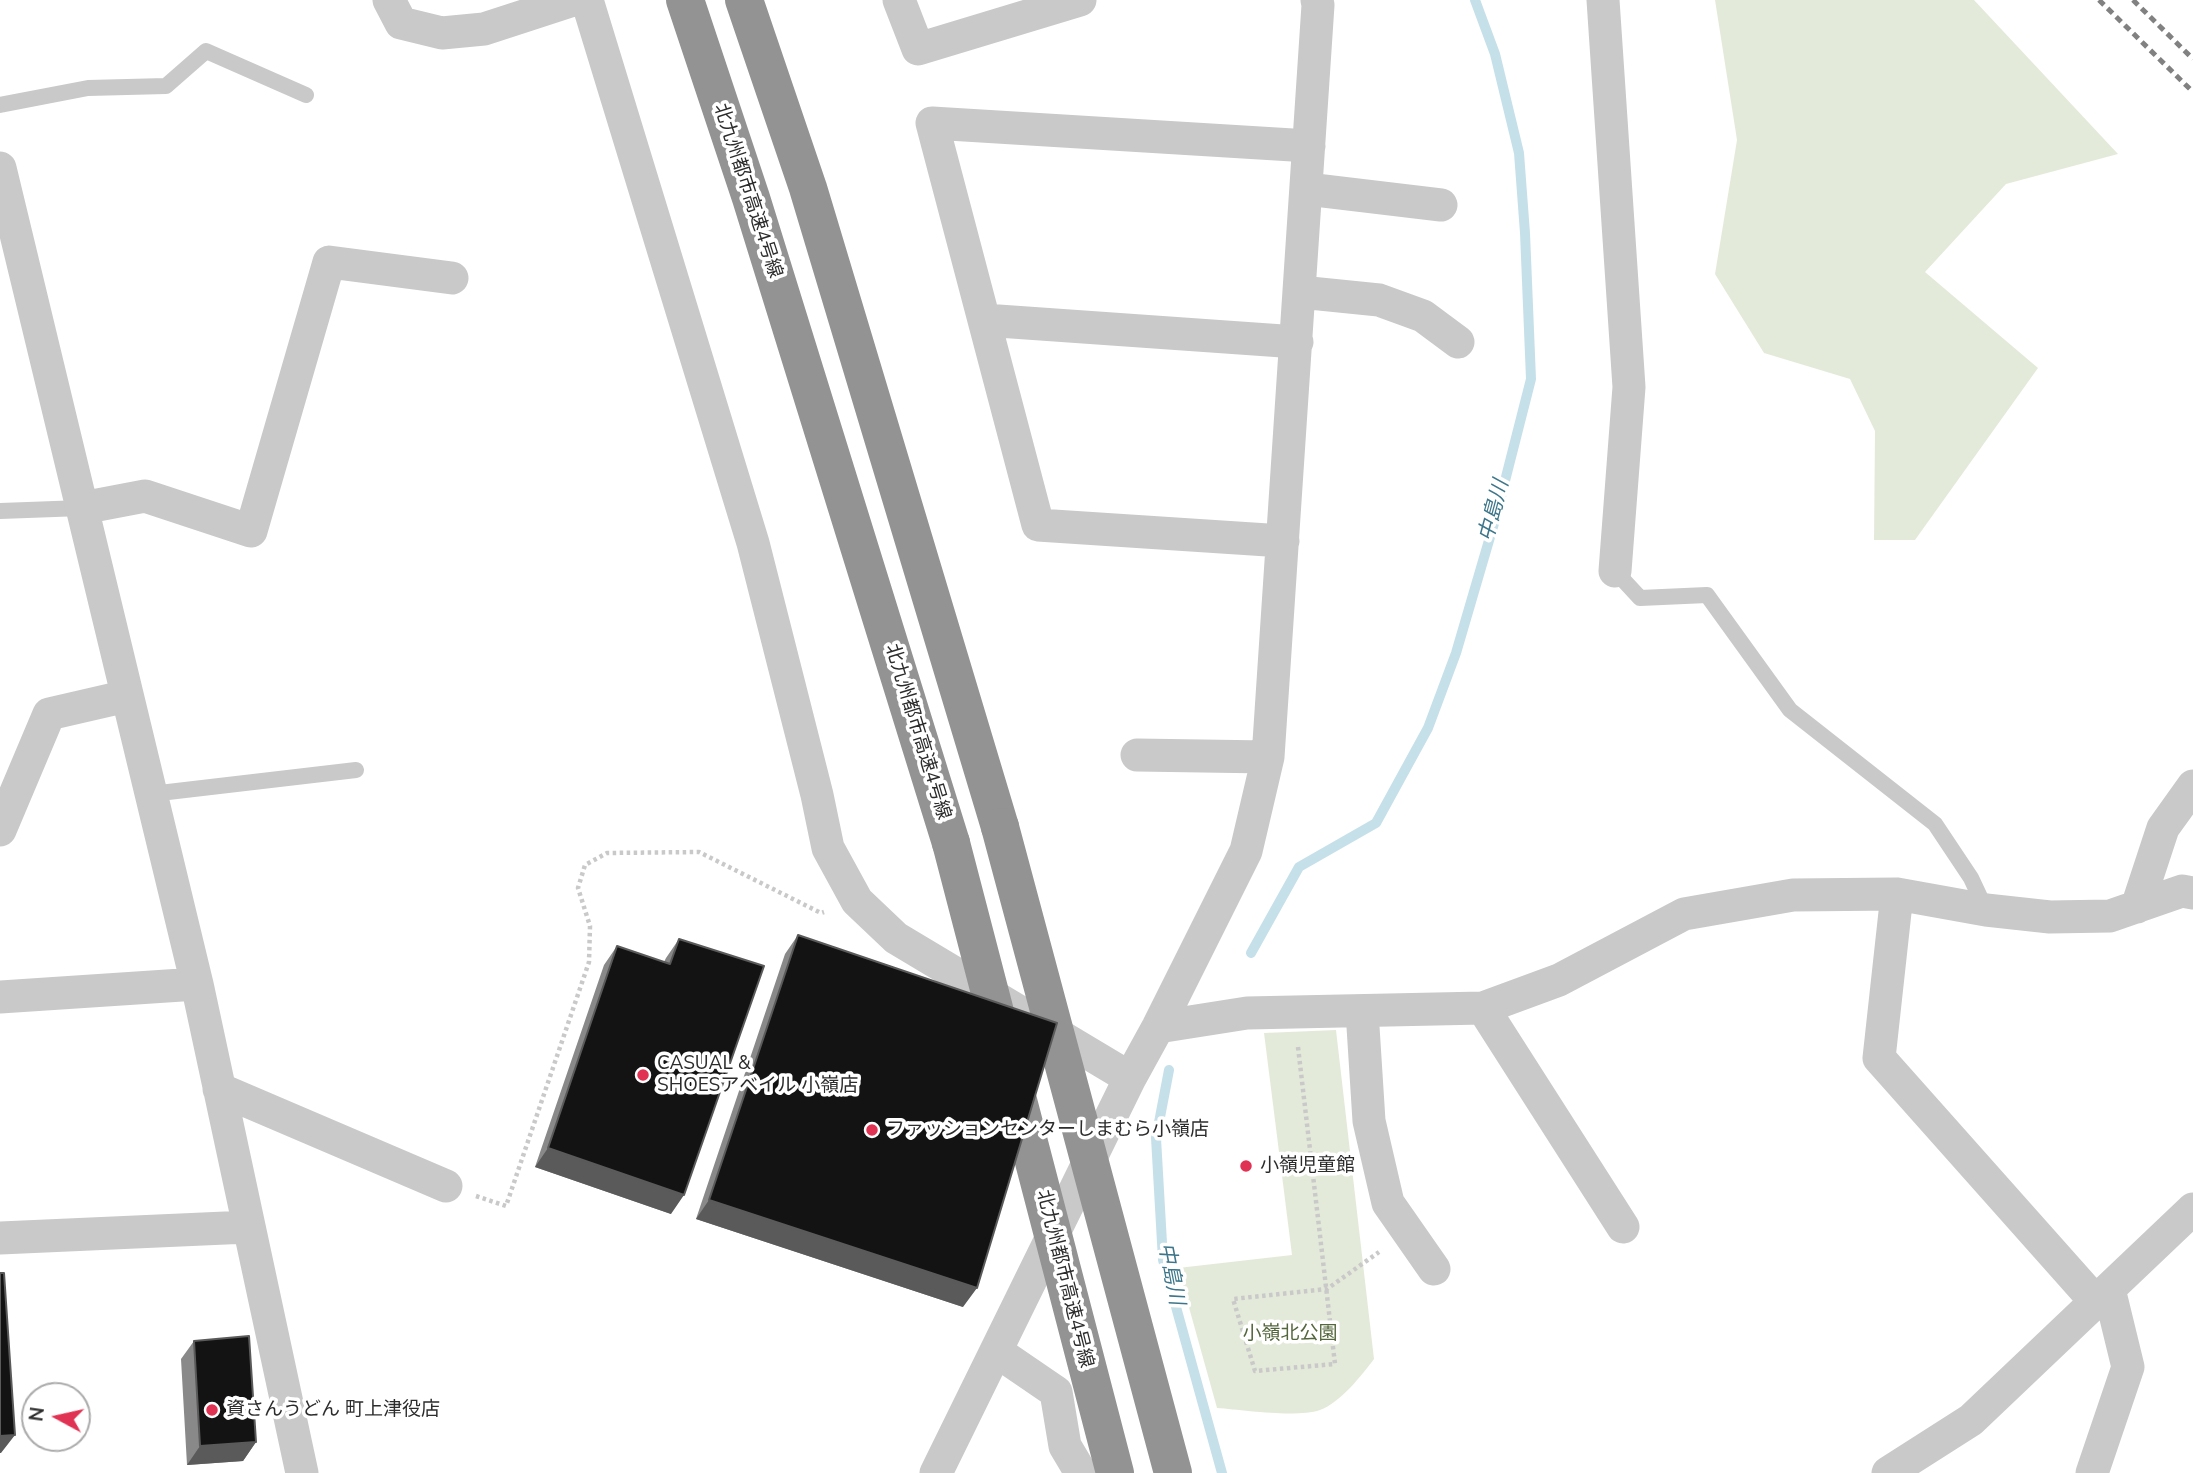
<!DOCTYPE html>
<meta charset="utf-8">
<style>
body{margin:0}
#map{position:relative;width:2193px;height:1473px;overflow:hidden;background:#fff;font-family:"Nunito Sans",sans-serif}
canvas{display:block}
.north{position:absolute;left:21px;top:1382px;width:70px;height:70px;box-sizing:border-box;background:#fff;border:2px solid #ababab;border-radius:50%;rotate:278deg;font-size:19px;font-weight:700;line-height:28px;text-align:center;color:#2c2c2c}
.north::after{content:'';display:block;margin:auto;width:24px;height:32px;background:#e03252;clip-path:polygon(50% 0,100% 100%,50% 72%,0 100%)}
</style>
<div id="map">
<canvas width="2193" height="1473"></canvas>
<div class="north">N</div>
</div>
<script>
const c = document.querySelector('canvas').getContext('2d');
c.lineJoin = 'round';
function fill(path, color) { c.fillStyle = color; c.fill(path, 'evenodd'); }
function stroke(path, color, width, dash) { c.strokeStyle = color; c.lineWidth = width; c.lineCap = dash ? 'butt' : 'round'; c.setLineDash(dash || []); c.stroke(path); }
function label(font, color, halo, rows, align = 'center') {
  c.font = font + ' "Nunito Sans","Noto Sans JP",sans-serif'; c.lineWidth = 7; c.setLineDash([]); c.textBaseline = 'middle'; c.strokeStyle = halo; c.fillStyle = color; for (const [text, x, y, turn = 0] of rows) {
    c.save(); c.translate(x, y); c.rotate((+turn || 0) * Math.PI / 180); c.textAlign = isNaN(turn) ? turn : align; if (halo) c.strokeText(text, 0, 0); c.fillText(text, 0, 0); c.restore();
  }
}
const green = new Path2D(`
 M1715 0H1974L2118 154 2006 184 1925 272 2038 368 1915 540H1874L1875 431 1850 379 1764 353 1715 274 1737 140Z
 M1336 1030 1374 1359C1362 1375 1340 1403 1320 1410 1296 1418 1243 1410 1217 1408L1178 1268 1292 1255 1264 1033Z`);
const stream = new Path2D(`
 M1251 953 1299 867 1376 823 1428 728 1456 653 1495 520 1531 379 1525 233 1519 153 1495 54 1475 0
 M1169 1070 1156 1138 1163 1260 1222 1473`);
const path = new Path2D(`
 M1298 1047 1335 1364 1255 1371 1233 1299 1327 1289 1379 1252
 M476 1196 506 1206 589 962 590 926 578 888 585 865 607 853 699 852 821 913 824 912`);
const service = new Path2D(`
 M0 105 88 88 166 86 206 51 306 95
 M0 511 82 508
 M1615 571 1640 598 1707 595 1790 710 1935 824 1971 878 1986 910
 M151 794 356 770`);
const minor = new Path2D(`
 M389 0 401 23 442 33 484 29 573 0
 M587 0 753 543 817 795 828 848 857 901 896 938 1130 1078
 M899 0 918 49 1080 0
 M1603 0 1629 387 1615 571
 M0 168 197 984 302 1473
 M1307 189 1441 205
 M1300 292 1379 300 1423 316 1458 342
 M984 320 1297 342
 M82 508 145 496 251 531 329 262 452 278
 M1283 541 1038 525 932 123 1309 146
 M1137 755 1268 757
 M0 830 49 714 127 696
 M1897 894 1879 1058 2096 1302
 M2137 907 2163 828 2193 786
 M0 997 197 984
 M1483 1008 1623 1227
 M1362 1011 1369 1121 1388 1203 1434 1269
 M1158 1027 1247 1013 1483 1008 1559 980 1684 914 1793 895 1897 894 1986 910 2050 917 2110 916 2182 891 2193 893
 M219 1089 446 1186
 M0 1238 248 1227
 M996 1351 1056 1392 1065 1446 1081 1473
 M936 1473 1130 1078 1158 1027 1246 851 1268 757 1318 5 1317 0
 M1888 1473 1971 1420 2193 1209
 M2092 1473 2128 1367 2109 1289`);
const motorway = new Path2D(`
 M685 0 751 198 951 843
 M744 0 808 188 1000 827`);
const rail = new Path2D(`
 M2099 0 2193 92
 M2133 0 2193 59`);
const motorwayBridge = new Path2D(`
 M1000 827 1173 1473
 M951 843 1115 1473`);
const wall = new Path2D(`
 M798 935 963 1307 696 1219 785 954Z
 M679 939 671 1214 535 1167 604 965 617 946 664 962 666 958Z
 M194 1341 256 1442 243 1461 187 1465 181 1359Z`);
const shadedWall = new Path2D(`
 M548 1148 684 1195 671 1214 535 1167Z
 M709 1200 977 1288 963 1307 696 1219Z
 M15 1435 1 1453H0V1436Z
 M256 1442 243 1461 187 1465 200 1446Z`);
const building = new Path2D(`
 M798 935 1057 1023 977 1288 709 1200Z
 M679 939 764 966 684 1195 548 1148 617 946 670 964Z
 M0 1273H4L15 1435 0 1436Z
 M249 1336 256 1442 200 1446 194 1341Z`);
const markers = [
 [643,1075,7,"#e03252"],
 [872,1130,7,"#e03252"],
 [1246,1166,7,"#e03252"],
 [212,1410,7,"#e03252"]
];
const streetNames = [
 ["北九州都市高速4号線",747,191,72],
 ["北九州都市高速4号線",917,732,73],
 ["北九州都市高速4号線",1064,1279,76]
];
const poiNames = [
 ["CASUAL &",657,1064],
 ["SHOESアベイル 小嶺店",657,1086],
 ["ファッションセンターしまむら小嶺店",886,1130],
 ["小嶺児童館",1260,1166],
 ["資さんうどん 町上津役店",226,1410]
];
const parkNames = [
 ["小嶺北公園",1290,1334]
];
const waterNames = [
 ["中島川",1495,511,-75],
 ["中島川",1170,1274,79]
];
fill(green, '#e4eada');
stroke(stream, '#c6e0ea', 10);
stroke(path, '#c9c9c9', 4.5, [3.5, 3.5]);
stroke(service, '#c9c9c9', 16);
stroke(minor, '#c9c9c9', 33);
stroke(motorway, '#939393', 38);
stroke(rail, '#818181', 5, [7, 5]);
stroke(motorwayBridge, '#939393', 38);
fill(wall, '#898989');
fill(shadedWall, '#5a5a5a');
fill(building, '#131313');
stroke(building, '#5a5a5a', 2);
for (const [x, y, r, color] of markers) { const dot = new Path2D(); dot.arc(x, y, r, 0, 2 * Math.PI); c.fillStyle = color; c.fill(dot); stroke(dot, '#fff', 2.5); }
label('19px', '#2c2c2c', '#fff', streetNames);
label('19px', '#2c2c2c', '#fff', poiNames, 'left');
label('19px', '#54663b', '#fff', parkNames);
label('italic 21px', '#3d768b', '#fff', waterNames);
</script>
